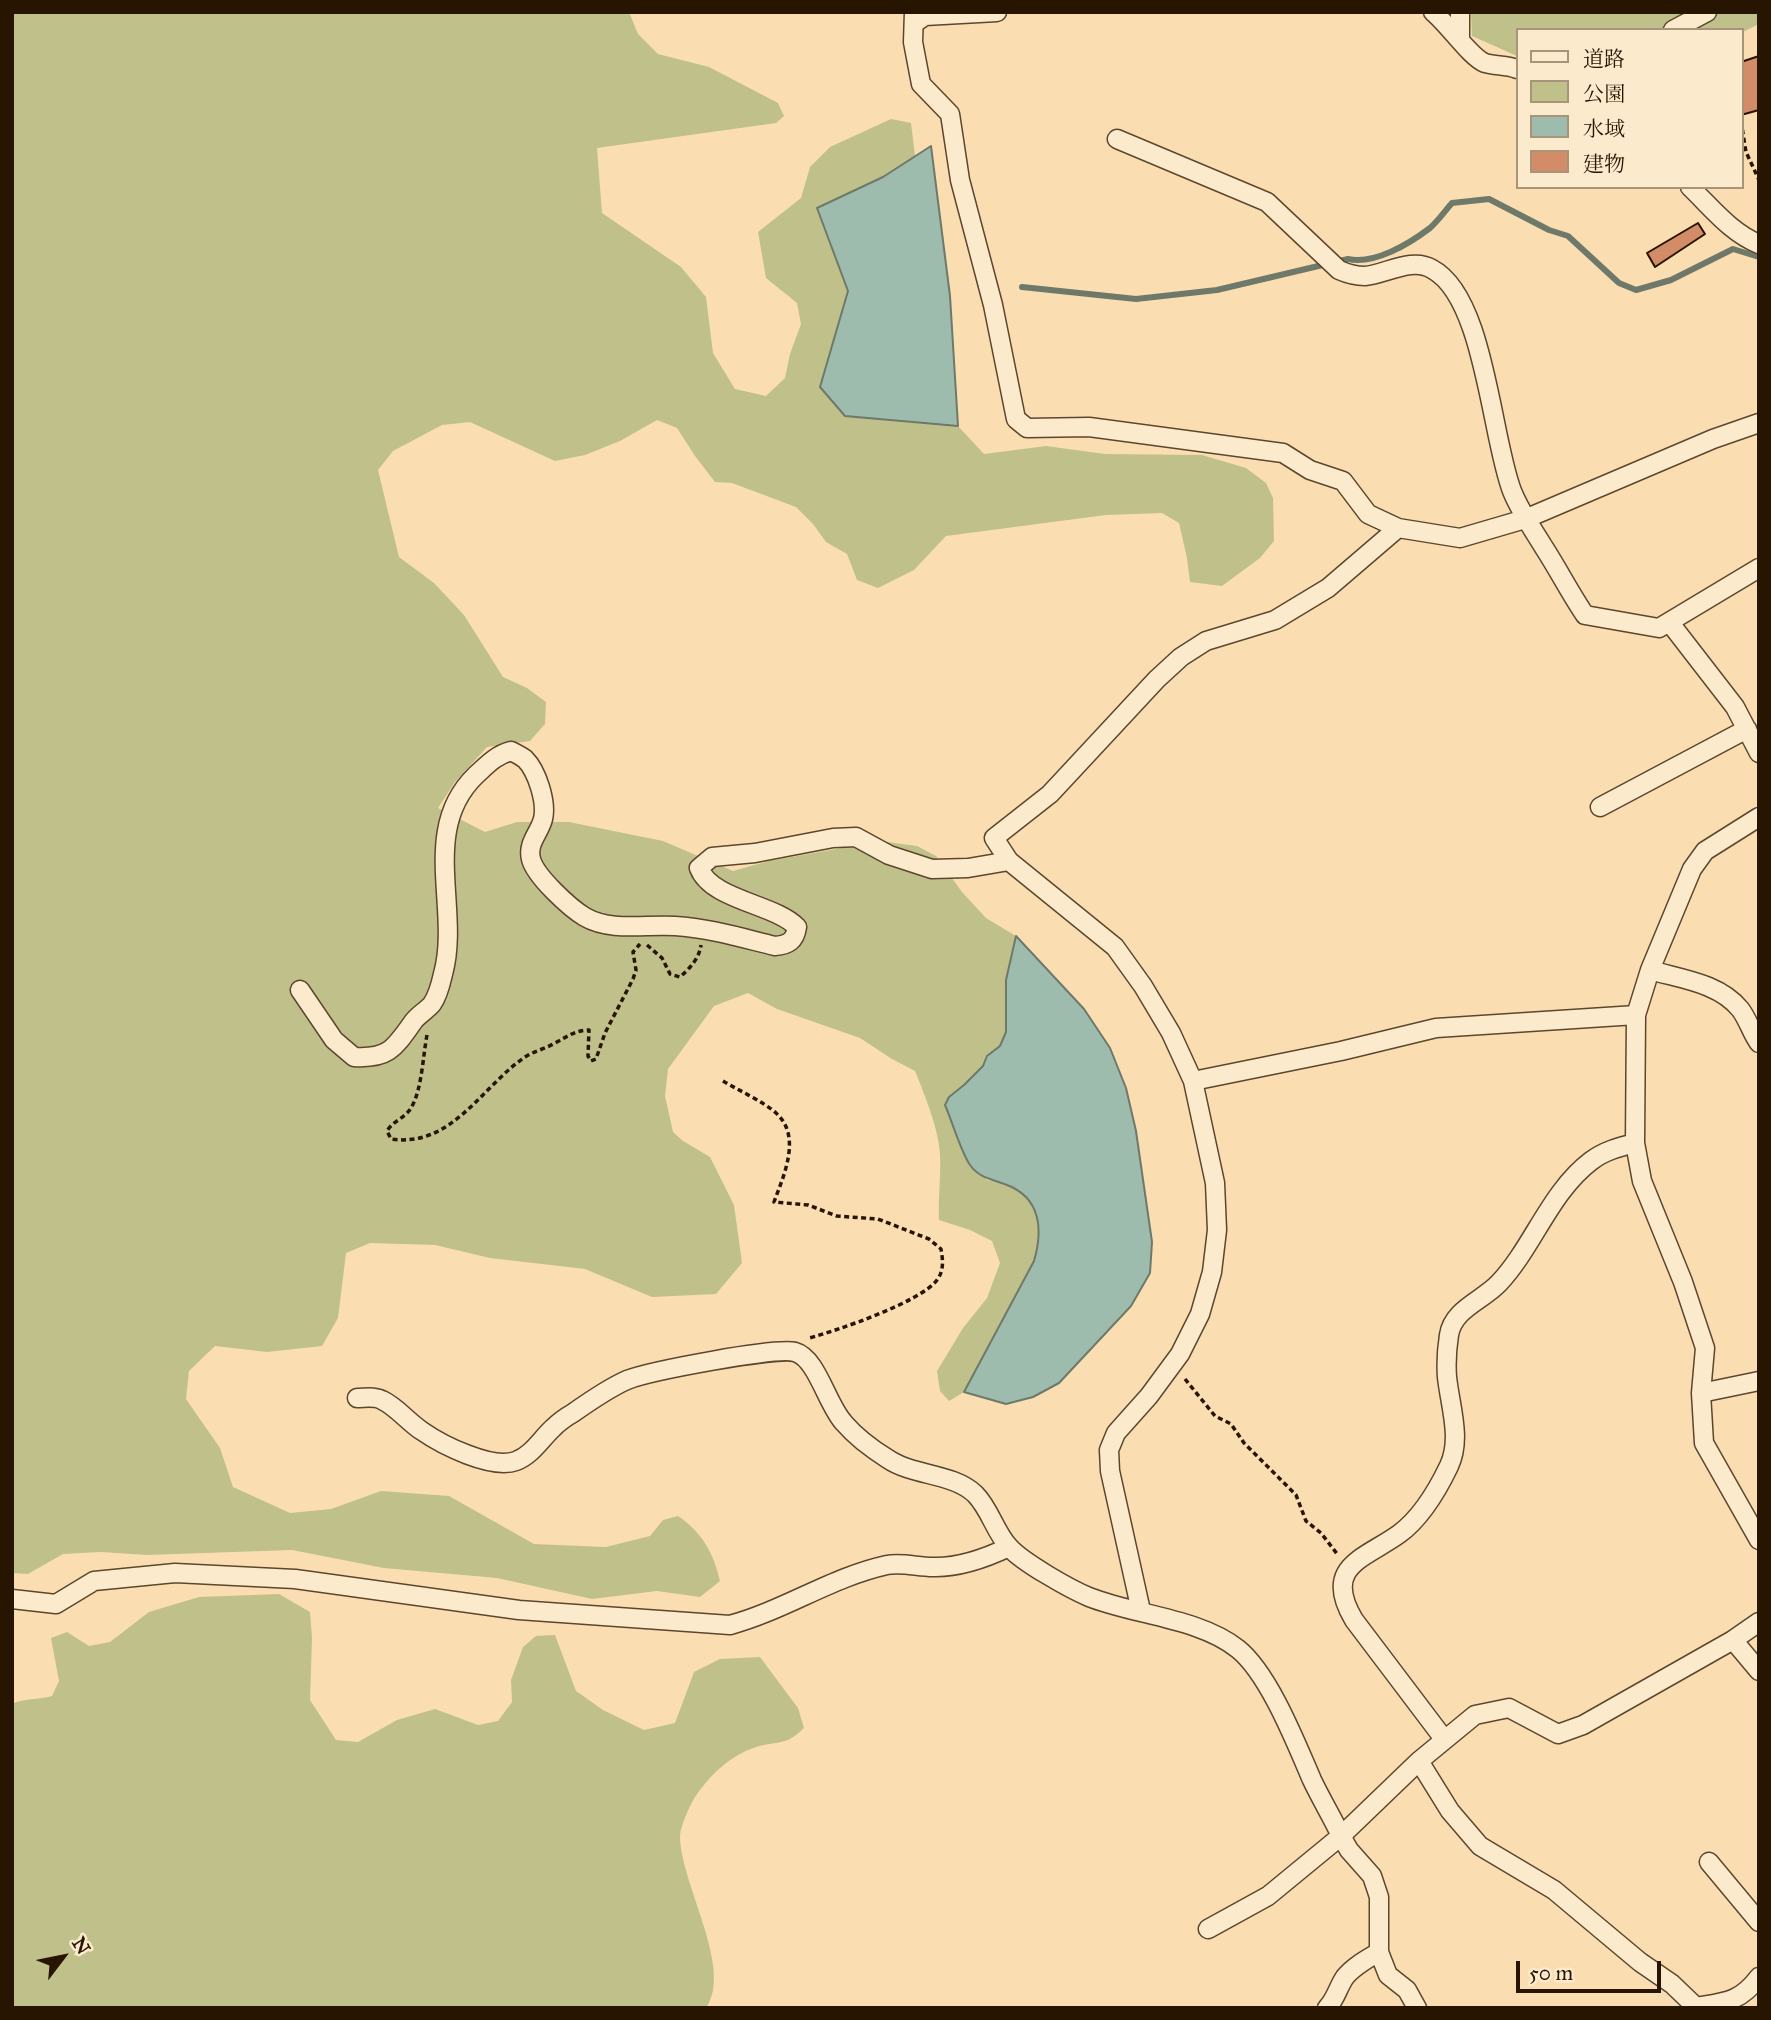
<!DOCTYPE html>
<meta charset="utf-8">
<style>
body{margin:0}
#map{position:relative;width:1771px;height:2020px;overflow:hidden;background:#fadeb2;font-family:"IM FELL Great Primer","Noto Serif JP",serif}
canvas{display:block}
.frame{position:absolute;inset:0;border:14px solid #271401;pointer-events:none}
.legend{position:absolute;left:1516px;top:28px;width:228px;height:161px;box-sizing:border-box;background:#fceacd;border:2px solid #a7947b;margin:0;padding:9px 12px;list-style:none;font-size:21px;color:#271401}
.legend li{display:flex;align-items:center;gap:14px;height:35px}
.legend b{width:35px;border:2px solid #a7947b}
.north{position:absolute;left:28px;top:1922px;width:70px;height:70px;-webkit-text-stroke:5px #fceacd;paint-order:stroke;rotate:58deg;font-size:19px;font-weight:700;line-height:28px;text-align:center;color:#271401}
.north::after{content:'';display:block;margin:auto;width:24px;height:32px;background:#271401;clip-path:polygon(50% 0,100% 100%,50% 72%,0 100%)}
.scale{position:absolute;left:1516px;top:1961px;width:145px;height:32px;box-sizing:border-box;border:4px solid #271401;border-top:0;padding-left:9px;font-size:21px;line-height:24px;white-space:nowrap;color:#271401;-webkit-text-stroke:5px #fceacd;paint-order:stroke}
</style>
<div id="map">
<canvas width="1771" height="2020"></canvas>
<div class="frame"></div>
<ul class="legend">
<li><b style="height:9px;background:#fceacd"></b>道路</li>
<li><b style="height:19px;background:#c0c18a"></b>公園</li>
<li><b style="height:19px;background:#9ebcae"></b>水域</li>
<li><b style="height:19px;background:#d28c68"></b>建物</li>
</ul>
<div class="north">N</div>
<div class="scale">50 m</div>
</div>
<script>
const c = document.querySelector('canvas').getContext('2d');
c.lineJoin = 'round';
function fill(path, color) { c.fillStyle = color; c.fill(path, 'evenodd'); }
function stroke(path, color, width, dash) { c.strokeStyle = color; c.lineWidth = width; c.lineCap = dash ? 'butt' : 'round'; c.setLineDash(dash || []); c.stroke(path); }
const green = new Path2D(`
 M12 12H629L638 34 658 54 709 67 778 103 784 116 776 123 597 148 602 213 681 267 706 297 713 353 735 389 766 396 785 378 790 354 801 324 797 303 766 278 758 232 801 198 810 167 830 147 891 119 911 123 915 156 883 177 817 208 848 291 820 388 845 416 958 426 984 454 1046 446 1105 454 1202 455 1246 468 1266 483 1273 498 1274 541 1260 558 1222 586 1190 582 1187 558 1179 523 1162 513 1106 515 946 536 914 570 878 588 857 580 847 554 826 542 813 524 796 507 732 483 715 482 695 456 677 428 657 420 620 441 585 455 555 461 470 422 442 425 393 451 378 470 399 557 434 583 464 615 503 677 527 688 546 702 545 724 530 741 487 747 455 782 438 808 485 832 517 822H569L663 841 733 871 769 861 880 841 917 846 936 856 962 892 986 918 1016 936 1006 980V1032L1000 1046 987 1056 983 1066 964 1085 949 1097 987 1180 1004 1183 1025 1192 1037 1214 1039 1243 1034 1261 964 1392 949 1401 940 1391 937 1371 963 1328 987 1298 1000 1263 992 1241 970 1230 939 1220C938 1198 941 1176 940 1154 939 1130 924 1093 915 1071L892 1059 860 1038 777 1009 748 993 714 1006 668 1069 665 1096 673 1132 683 1141 710 1157 734 1205 742 1263 716 1294 652 1297 585 1269 490 1258 435 1245 370 1243 346 1253 338 1318 322 1346 267 1352 215 1346 189 1371 186 1399 220 1448 233 1487 290 1513 331 1509 381 1491 449 1496 534 1544 606 1547 650 1536 663 1520 678 1516C702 1532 714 1554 720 1581L700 1597 657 1591 592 1599 497 1578 384 1568 292 1550 147 1555 101 1552 63 1554 28 1574 12 1573Z
 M1471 12H1759V24L1745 31 1517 30V56L1472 36Z
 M279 1594 310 1612 312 1638 310 1700 336 1740 358 1742 397 1720 435 1709 478 1725 498 1721 512 1702 511 1680 523 1647 536 1636 555 1635 576 1691 603 1710 644 1730 675 1723 694 1672 720 1659 760 1657 798 1708 804 1728C784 1747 780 1740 756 1747 731 1755 710 1775 695 1797 689 1807 680 1827 680 1837 681 1885 734 1969 706 2008H12V1704C24 1698 39 1700 52 1696L59 1681 51 1638 67 1632 89 1646 110 1642 149 1612 199 1597Z`);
const water = new Path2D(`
 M931 146 950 296 958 426 845 416 820 387 848 291 817 208 883 177Z
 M1016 936 1084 1009 1110 1048 1126 1088 1136 1131 1152 1242 1150 1273 1131 1306 1059 1383 1033 1397 1006 1404 964 1392 1034 1261C1043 1230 1041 1198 1007 1185 993 1179 980 1179 970 1165 961 1152 952 1121 945 1105L949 1097 964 1085 983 1066 987 1056 1000 1046 1006 1032V980Z`);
const stream = new Path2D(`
 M1022 287 1136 299 1217 290 1348 259C1374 265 1409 244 1430 228 1438 221 1445 211 1452 203L1489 199 1549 230 1568 236 1619 283 1636 290 1671 280 1733 249 1759 257`);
const building = new Path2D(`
 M1759 56V110L1741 115V62Z
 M1698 223 1705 234 1655 267 1647 253Z`);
const path = new Path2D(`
 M1741 121 1746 152 1759 180
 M647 945 662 958 670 974 680 977C690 968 699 959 701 945
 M427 1035C423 1055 422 1090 411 1108 405 1118 393 1121 387 1131L391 1139C452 1148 481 1087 525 1057 534 1051 545 1049 555 1043 567 1037 575 1030 589 1030L588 1056 591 1061 596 1059 605 1033 633 979 636 970 633 952 640 944
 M723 1081C738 1090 764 1102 776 1113 802 1136 784 1175 774 1202L808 1205 837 1216 878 1219 929 1239 941 1249C943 1260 944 1271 937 1280 921 1302 836 1331 809 1338
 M1185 1379 1215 1416 1231 1424 1244 1443 1296 1495 1306 1521 1321 1533 1338 1555`);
const minor = new Path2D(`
 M914 12 913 42 921 84 950 114 960 180 993 305 1016 419 1027 428 1089 427 1283 453 1310 470 1343 481 1368 514 1398 528 1460 538 1525 519 1713 439 1759 423
 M1433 12C1448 24 1471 58 1485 63 1495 66 1507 65 1517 69
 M1460 12V39
 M916 22 925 16 997 12
 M1673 30 1707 12
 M1117 139 1267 202 1339 270C1348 274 1355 276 1365 276 1386 274 1412 257 1432 269 1485 297 1491 437 1512 491 1520 511 1532 528 1543 546 1558 569 1570 593 1585 615L1659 628 1759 568
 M1690 187C1711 207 1731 233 1759 244
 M1670 623 1735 707 1759 753
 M1600 807 1747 729
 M1759 817 1705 851 1692 869 1650 970 1636 1015 1635 1143 1642 1181 1683 1282 1705 1348 1701 1393 1704 1443 1759 1540
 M1650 970C1681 979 1719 983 1740 1009 1748 1019 1751 1032 1759 1043
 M300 990 334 1040 354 1057C388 1059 394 1049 413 1022 418 1015 426 1011 432 1004 437 997 441 983 443 974 461 909 419 830 476 775 487 765 496 755 511 751 515 753 521 756 525 759 537 771 547 802 543 819 539 834 527 843 531 859 535 876 570 908 585 917 611 932 646 924 675 926 709 928 742 938 775 946 788 945 795 941 797 927 775 904 711 900 699 868L712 857 755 853 833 838 856 837 889 855 932 869 968 868 1009 861
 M1193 1081 1341 1051 1436 1028 1636 1015
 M1701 1393 1759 1381
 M357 1398C365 1398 375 1396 382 1400 397 1407 408 1422 422 1431 442 1445 492 1470 516 1461 532 1455 541 1439 553 1428 559 1422 566 1417 573 1413 590 1401 609 1388 627 1380 650 1371 776 1347 795 1352 817 1358 827 1405 844 1423 856 1437 872 1449 888 1459 913 1476 953 1473 975 1494 990 1509 995 1532 1009 1547 1022 1562 1070 1589 1089 1597 1134 1615 1199 1618 1238 1649 1269 1674 1296 1743 1312 1780 1321 1799 1332 1817 1341 1836L1268 1896 1208 1929
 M12 1599 56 1604 94 1581 175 1573 295 1579 519 1610 730 1625C785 1610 832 1577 887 1565 903 1562 921 1568 936 1567 962 1567 986 1558 1009 1547
 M1141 1611 1110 1471 1109 1450 1116 1433 1149 1396 1180 1354 1200 1314 1212 1272 1217 1230 1215 1183 1193 1081 1171 1033 1143 986 1115 947 1009 861 994 838 1050 794 1157 679 1181 657 1206 641 1275 620 1328 588 1398 528
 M1733 1640 1759 1671
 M1444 1739 1354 1620C1322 1566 1364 1559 1399 1534 1421 1518 1438 1489 1449 1466 1462 1439 1450 1406 1447 1377 1446 1364 1447 1348 1449 1335 1453 1309 1482 1301 1499 1283 1533 1247 1550 1192 1591 1161 1604 1151 1619 1147 1635 1143
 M1419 1761 1450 1811 1480 1846 1554 1890 1640 1962 1672 1984 1696 2007C1726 2002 1740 2002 1759 1977
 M1709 1862 1759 1922
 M1327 2008C1336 1999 1338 1987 1345 1977 1354 1966 1367 1959 1379 1952
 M1417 2008 1407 1990 1388 1975 1379 1952V1897L1372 1876 1349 1850 1341 1836 1419 1761 1475 1715 1509 1708 1558 1734 1583 1725 1733 1640 1759 1622`);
fill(green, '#c0c18a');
fill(water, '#9ebcae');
stroke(water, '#6e7969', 2);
stroke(stream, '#6e7969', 6);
fill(building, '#d28c68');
stroke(building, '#271401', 2);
stroke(minor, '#5c462d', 21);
stroke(path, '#271401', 3.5, [5, 3.5]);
stroke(minor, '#fceacd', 18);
</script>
